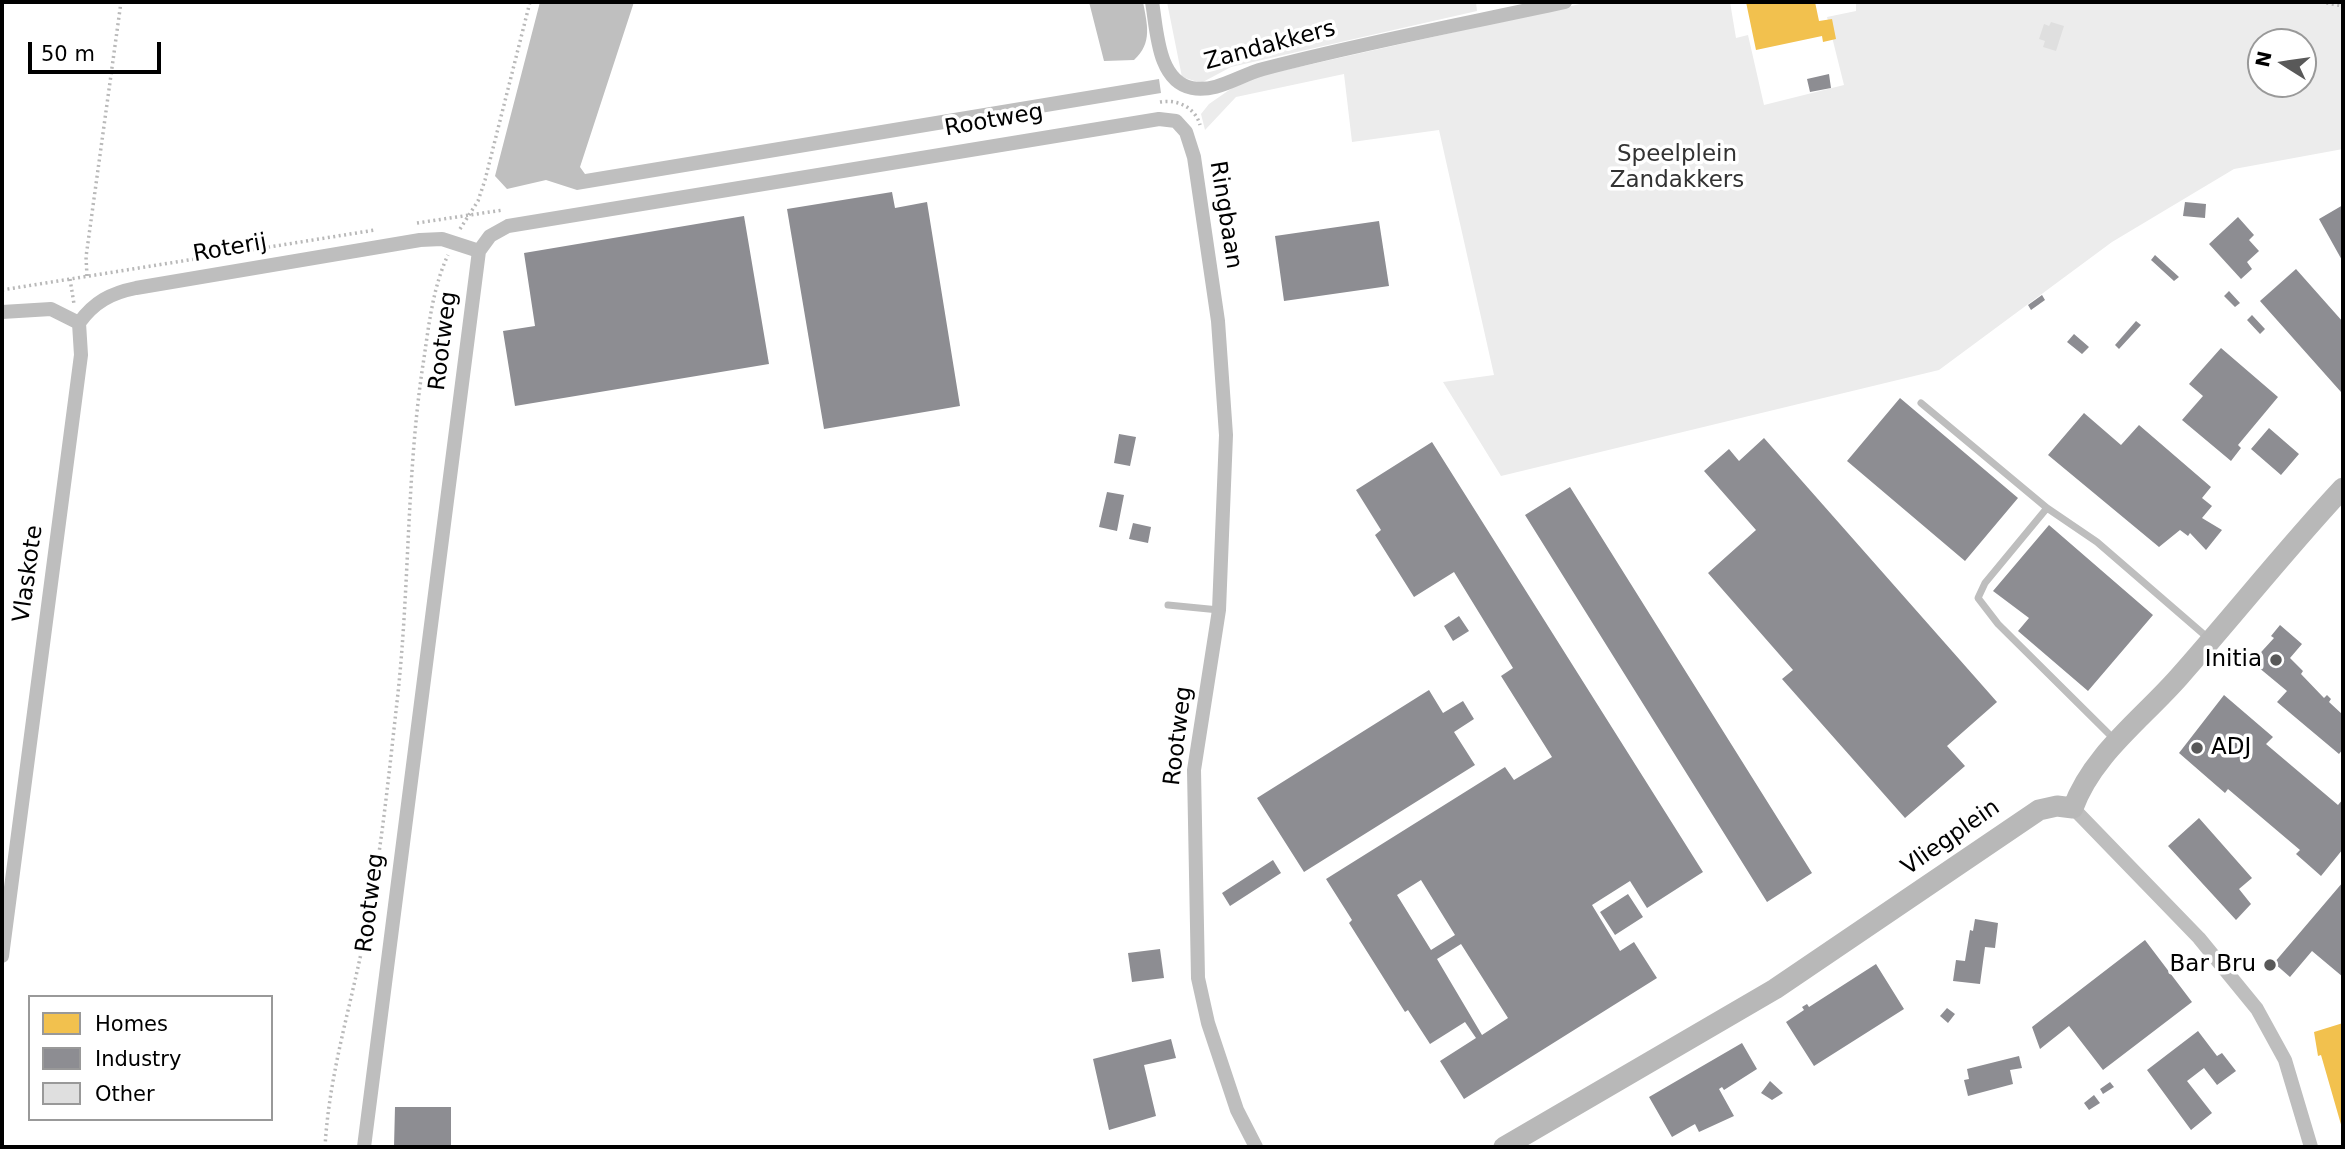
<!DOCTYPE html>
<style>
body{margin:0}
#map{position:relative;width:2345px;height:1149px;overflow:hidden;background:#fff;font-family:"DejaVu Sans",sans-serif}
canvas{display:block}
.frame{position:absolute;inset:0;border:4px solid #000;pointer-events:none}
.legend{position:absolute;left:28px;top:995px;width:245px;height:126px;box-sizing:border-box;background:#fff;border:2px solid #999;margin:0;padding:9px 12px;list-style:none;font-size:21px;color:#000}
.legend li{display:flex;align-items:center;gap:14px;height:35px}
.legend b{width:35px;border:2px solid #999}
.north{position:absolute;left:2247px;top:28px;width:70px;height:70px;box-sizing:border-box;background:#fff;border:2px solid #999;border-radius:50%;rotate:282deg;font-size:19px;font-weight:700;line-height:28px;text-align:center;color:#000}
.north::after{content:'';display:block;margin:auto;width:24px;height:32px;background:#595959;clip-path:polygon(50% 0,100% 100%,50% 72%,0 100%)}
.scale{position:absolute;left:28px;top:42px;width:133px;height:32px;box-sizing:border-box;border:4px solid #000;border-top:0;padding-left:9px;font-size:21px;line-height:24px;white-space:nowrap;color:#000;-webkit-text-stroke:5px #fff;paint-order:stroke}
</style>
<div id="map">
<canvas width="2345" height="1149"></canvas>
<div class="frame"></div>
<ul class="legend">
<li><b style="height:19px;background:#f2c14e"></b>Homes</li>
<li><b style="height:19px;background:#8d8d92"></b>Industry</li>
<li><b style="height:19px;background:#dfdfdf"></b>Other</li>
</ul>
<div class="north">N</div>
<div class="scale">50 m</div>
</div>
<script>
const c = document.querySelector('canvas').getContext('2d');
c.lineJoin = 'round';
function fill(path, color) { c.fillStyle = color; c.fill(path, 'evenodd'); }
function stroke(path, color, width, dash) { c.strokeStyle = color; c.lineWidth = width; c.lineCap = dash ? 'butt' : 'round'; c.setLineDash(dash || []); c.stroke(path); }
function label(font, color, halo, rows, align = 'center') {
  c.font = font + ' "DejaVu Sans",sans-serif'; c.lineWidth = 7; c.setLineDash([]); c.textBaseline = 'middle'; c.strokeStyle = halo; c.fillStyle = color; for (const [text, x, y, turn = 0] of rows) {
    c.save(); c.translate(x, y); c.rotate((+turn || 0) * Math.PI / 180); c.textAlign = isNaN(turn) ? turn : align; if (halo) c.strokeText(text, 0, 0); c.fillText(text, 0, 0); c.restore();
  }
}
const green = new Path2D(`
 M1167 2H1476L1477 11 1231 67 1201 83 1182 77Z
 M1589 2H1730L1736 38 1748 35 1764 105 1844 85 1827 17 1856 11V2H2343V149L2234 169 2112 242 1939 370 1501 476 1443 382 1494 375 1439 130 1352 142 1344 74 1236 97 1205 130 1201 114 1209 104 1245 79ZM2261 42H2303V84H2261Z`);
const water = new Path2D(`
 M540 2H634L580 167 585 174 1159 79 1161 93 577 190 546 180 507 189 495 176Z
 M1089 2H1143C1147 24 1153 43 1134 60L1104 61Z`);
const homes = new Path2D(`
 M1746 2H1815L1819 21 1832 19 1836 39 1823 42 1822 36 1756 50Z
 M2343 1023V1128H2342L2321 1055 2318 1056 2314 1032Z`);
const industry = new Path2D(`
 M1829 74 1831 88 1810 92 1807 79Z
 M892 192 895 208 927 202 960 406 824 429 787 209Z
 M2185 202 2206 204 2205 218 2183 216Z
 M2343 205V262L2319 219Z
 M744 216 769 364 515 406 503 331 535 326 524 253Z
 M2238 217 2254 235 2249 240 2259 251 2247 262 2252 269 2241 279 2209 244Z
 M1379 221 1389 286 1284 301 1275 236Z
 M2155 255 2179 277 2174 281 2151 260Z
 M2296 269 2343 322V390L2341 392 2260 301Z
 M2229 291 2240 303 2235 307 2224 296Z
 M2042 295 2045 300 2031 310 2028 305Z
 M2252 315 2265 329 2260 334 2247 320Z
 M2136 321 2141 325 2119 349 2115 345Z
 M2074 334 2089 347 2082 354 2067 342Z
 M2221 348 2278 397 2238 445 2241 448 2231 461 2182 420 2203 396 2189 384Z
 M1900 398 2018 498 1965 561 1847 461Z
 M2084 413 2121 445 2139 425 2211 487 2202 498 2212 506 2202 518 2222 530 2206 550 2190 533 2188 536 2180 530 2159 547 2048 455Z
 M2269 428 2299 454 2281 475 2251 449Z
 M1119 434 1136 437 1130 466 1114 463Z
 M1764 438 1997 702 1947 746 1965 766 1905 818 1782 679 1793 670 1708 573 1756 530 1704 471 1729 449 1739 461Z
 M1432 442 1703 872 1647 908 1630 881 1592 905 1620 951 1634 942 1657 978 1464 1099 1440 1061 1476 1038 1465 1022 1430 1044 1408 1010 1405 1012 1349 923 1352 920 1326 879 1505 767 1514 780 1552 757 1501 676 1513 668 1454 572 1414 597 1375 535 1381 530 1356 490ZM1421 880 1455 935 1431 950 1397 895ZM1461 944 1508 1018 1482 1035 1437 959Z
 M1570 487 1812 873 1767 902 1525 515Z
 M1107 492 1124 495 1117 531 1099 527Z
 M1133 523 1151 527 1148 543 1129 539Z
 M2049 525 2153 615 2088 691 2018 631 2029 618 1993 591Z
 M1459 616 1469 631 1453 641 1444 626Z
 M2280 625 2302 644 2290 658 2303 671 2301 674 2324 698 2327 695 2331 699 2329 702 2343 715V749L2339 754 2277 702 2287 691 2252 662 2274 638 2271 636Z
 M1429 690 1443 713 1463 701 1474 719 1454 732 1475 765 1304 872 1257 798Z
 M2224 695 2273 737 2266 744 2338 805 2343 799V849L2321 876 2296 854 2300 850 2228 789 2225 793 2179 753Z
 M2199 818 2252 878 2239 889 2251 904 2236 920 2168 846Z
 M1273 860 1281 873 1230 906 1222 893Z
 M2343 882V977L2312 951 2290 977 2274 963Z
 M1628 894 1643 917 1615 935 1600 912Z
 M1975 919 1998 923 1995 948 1985 947 1980 984 1953 981 1956 960 1965 961 1970 930 1973 931Z
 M2145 940 2192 1002 2103 1070 2069 1026 2040 1049 2032 1027Z
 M1160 949 1164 978 1132 982 1128 953Z
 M1876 964 1904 1009 1814 1066 1786 1022 1804 1010 1802 1007 1807 1004 1809 1007Z
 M1947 1008 1955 1014 1948 1023 1940 1016Z
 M2198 1031 2217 1056 2222 1053 2236 1071 2217 1085 2204 1068 2187 1081 2212 1113 2191 1130 2147 1070Z
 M1171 1039 1176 1058 1144 1065 1156 1116 1109 1130 1093 1059Z
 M1742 1043 1757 1069 1724 1090 1722 1087 1719 1089 1734 1116 1699 1132 1695 1124 1672 1137 1649 1097Z
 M2019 1056 2022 1068 2010 1070 2013 1084 1968 1096 1964 1080 1969 1079 1967 1069Z
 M1770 1081 1783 1093 1772 1100 1761 1093Z
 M2110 1082 2114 1087 2103 1094 2100 1089Z
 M2094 1095 2100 1103 2089 1110 2084 1103Z
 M395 1107H451V1147H394Z`);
const building = new Path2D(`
 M2051 22 2064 26 2056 51 2043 47 2045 41 2039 39 2044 24 2049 26Z`);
const path = new Path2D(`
 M2321 2 2343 6
 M1160 102C1177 99 1195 107 1200 125
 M417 223 503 210
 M460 229 478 201 485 180 530 2
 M87 276 86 257 121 2
 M70 279 74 304
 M2 290 375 230
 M325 1147C329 1077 349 1012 363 944 380 865 388 782 397 702 410 588 406 472 424 358 429 324 433 287 448 255`);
const lane = new Path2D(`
 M1921 403 2047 508 2097 542 2208 638
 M2047 508 1985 583 1978 598 1998 624 2114 739
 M1168 605 1219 610`);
const street = new Path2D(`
 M1152 2C1157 29 1157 81 1192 88 1216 93 1240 75 1263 69 1362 43 1464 24 1565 2
 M2 312 51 309 79 323
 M79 323C94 302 111 293 136 288L420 240 442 239 479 251
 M2073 808 2199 938 2257 1009 2285 1060 2311 1147
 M2 956 81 355 79 323
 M364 1147 479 251 490 236 508 226 1159 119 1176 121 1186 132 1194 157 1218 321 1226 435 1219 610 1194 770 1198 978 1208 1023 1237 1110 1256 1147`);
const secondary = new Path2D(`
 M1504 1147 1775 989 2039 810 2057 806 2073 808C2092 755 2142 719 2179 677 2234 615 2286 549 2343 488`);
const markers = [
 [2276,660,7,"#595959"],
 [2197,748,7,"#595959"],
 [2270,965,7,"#595959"]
];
const streetNames = [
 ["Zandakkers",1270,46,-15],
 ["Rootweg",994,121,-10],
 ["Ringbaan",1225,215,81],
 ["Roterij",230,249,-10],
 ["Rootweg",444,341,-83],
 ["Vlaskote",29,574,-82],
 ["Rootweg",1179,736,-83],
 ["Vliegplein",1951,838,-35],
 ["Rootweg",371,903,-83]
];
const parkNames = [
 ["Speelplein",1677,155],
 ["Zandakkers",1677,181]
];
const poiNames = [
 ["Initia",2262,660],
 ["ADJ",2211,748,"left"],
 ["Bar Bru",2256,965]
];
fill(green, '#ececec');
fill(water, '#bfbfbf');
fill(homes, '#f2c14e');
fill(industry, '#8d8d92');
fill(building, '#dfdfdf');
stroke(path, '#b9b9b9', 3.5, [2, 3.5]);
stroke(lane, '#bebebe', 7);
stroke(street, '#bebebe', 14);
stroke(secondary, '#b8b8b8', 21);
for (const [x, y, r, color] of markers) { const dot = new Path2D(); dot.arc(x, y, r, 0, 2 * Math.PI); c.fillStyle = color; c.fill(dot); stroke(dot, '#fff', 2.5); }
label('23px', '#000', '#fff', streetNames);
label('23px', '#333', '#fff', parkNames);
label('23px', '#000', '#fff', poiNames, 'right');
</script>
